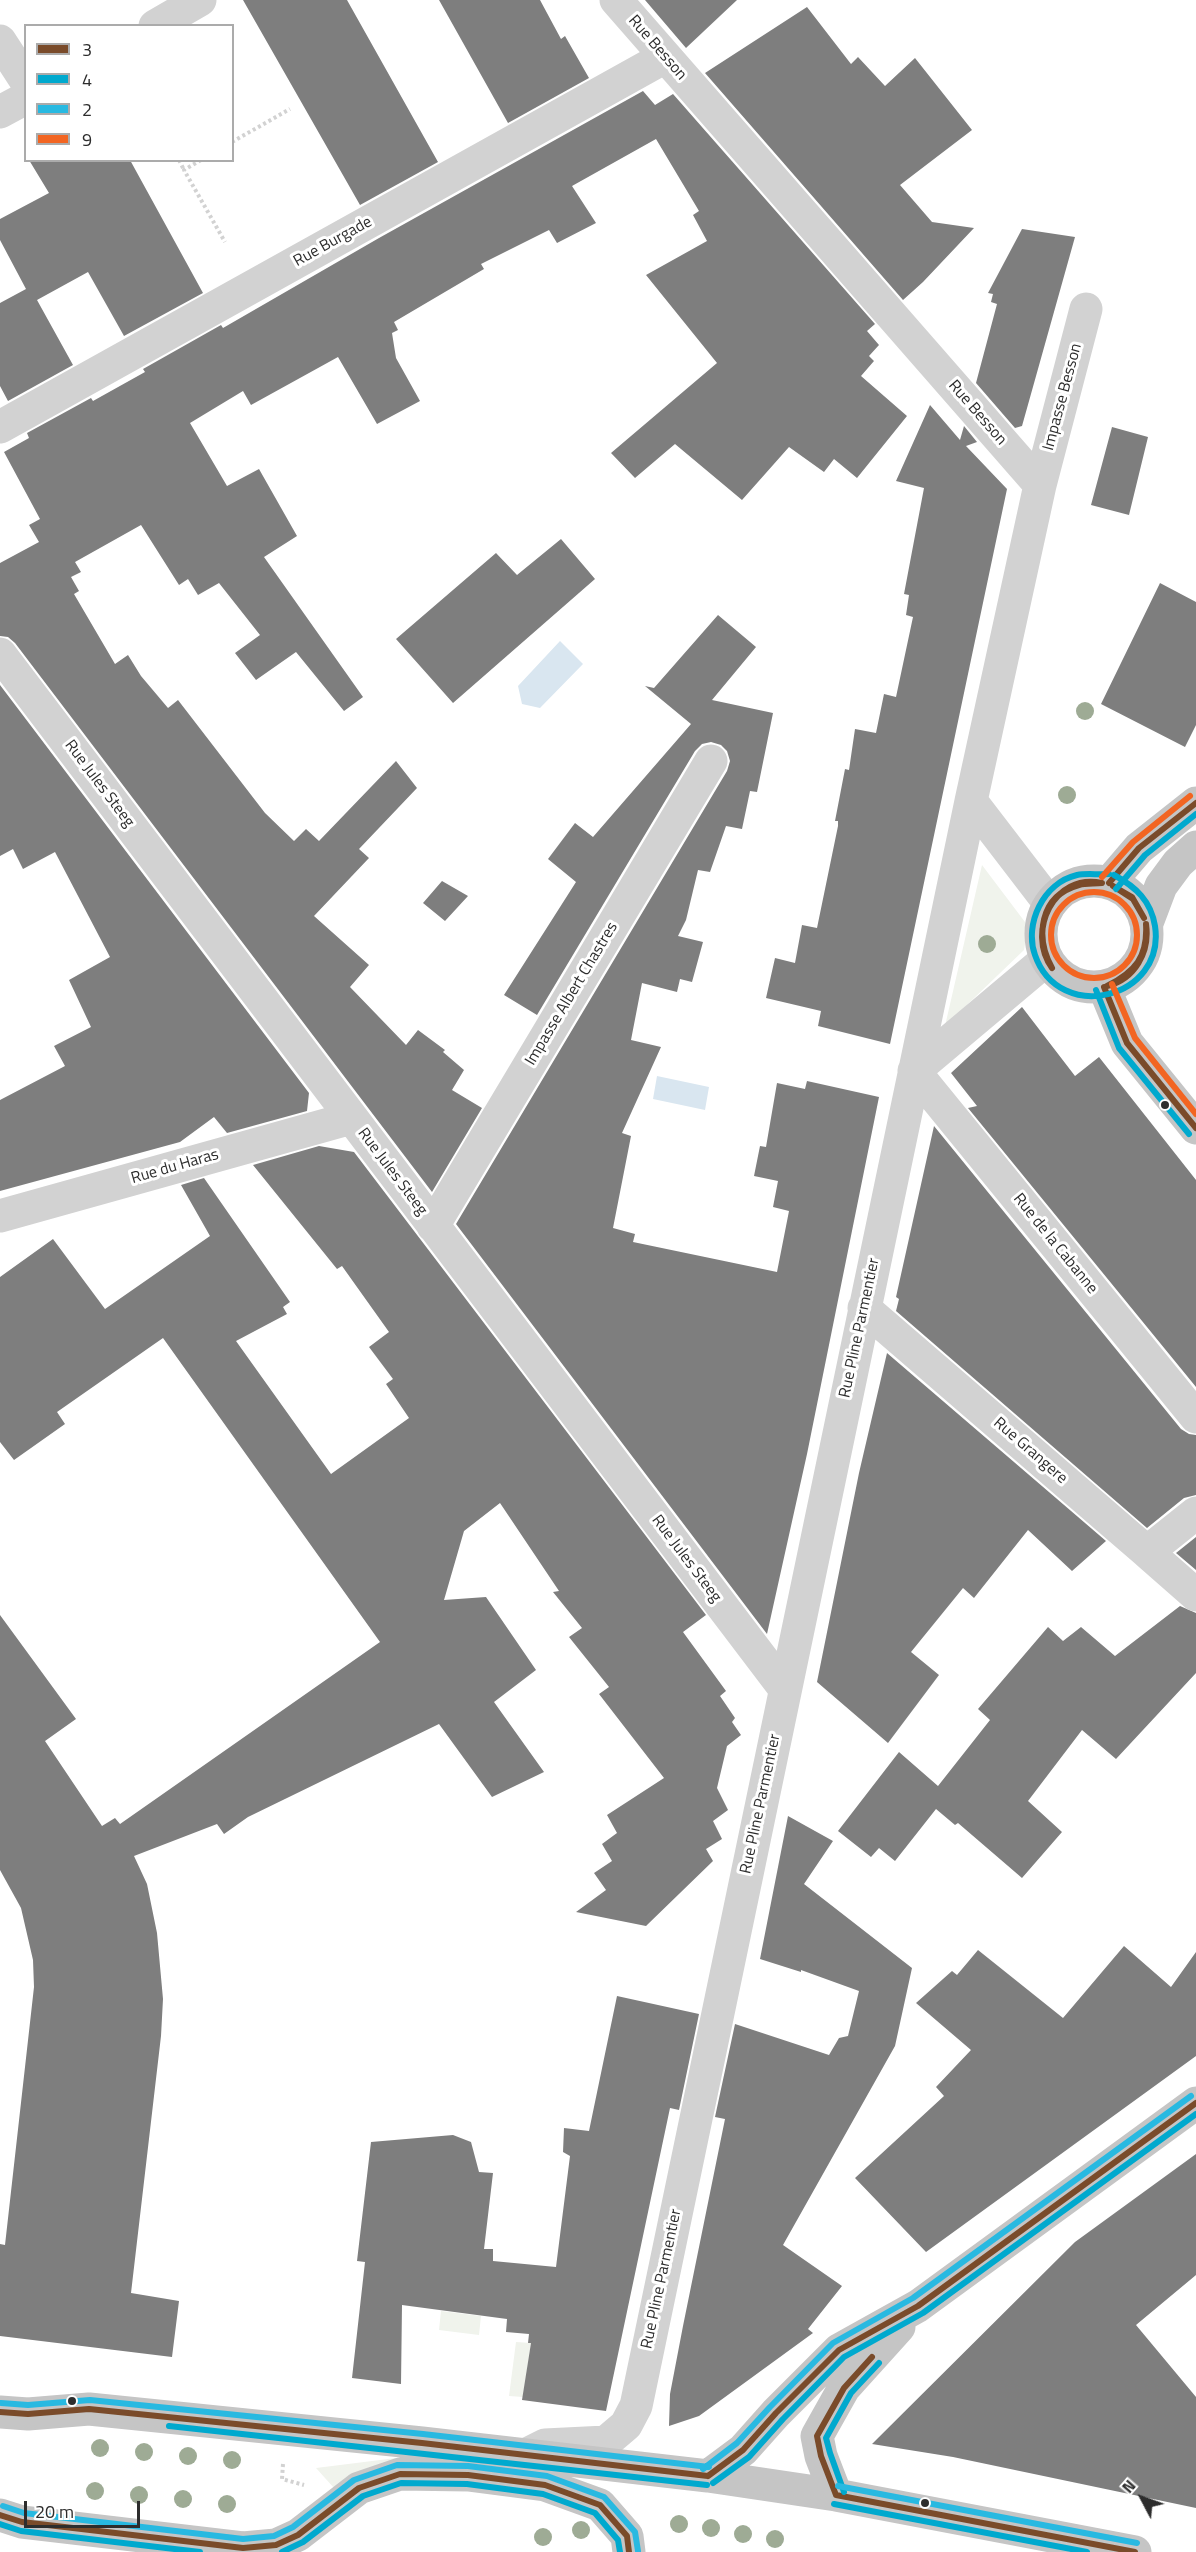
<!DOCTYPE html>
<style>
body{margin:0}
#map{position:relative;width:1196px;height:2552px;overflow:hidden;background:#fff;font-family:"Titillium Web",sans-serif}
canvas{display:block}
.legend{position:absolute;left:24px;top:24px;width:210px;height:138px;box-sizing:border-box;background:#fff;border:2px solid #ababab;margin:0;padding:8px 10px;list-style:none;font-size:18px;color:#2d2d2d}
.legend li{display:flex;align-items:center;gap:12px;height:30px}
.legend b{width:30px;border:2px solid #ababab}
.north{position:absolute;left:1112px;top:2468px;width:60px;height:60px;-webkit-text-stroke:4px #fff;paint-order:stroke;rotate:311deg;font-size:16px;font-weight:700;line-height:24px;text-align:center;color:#2d2d2d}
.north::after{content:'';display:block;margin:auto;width:21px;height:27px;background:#2d2d2d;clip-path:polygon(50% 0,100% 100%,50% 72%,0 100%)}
.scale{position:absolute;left:24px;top:2501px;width:116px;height:27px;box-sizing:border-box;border:3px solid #2d2d2d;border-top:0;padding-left:8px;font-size:18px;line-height:21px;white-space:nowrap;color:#2d2d2d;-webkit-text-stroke:4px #fff;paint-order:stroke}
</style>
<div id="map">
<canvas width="1196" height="2552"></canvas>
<ul class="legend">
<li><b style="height:8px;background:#7a4b2a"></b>3</li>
<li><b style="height:8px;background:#00a9ce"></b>4</li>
<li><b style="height:8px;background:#28b9e1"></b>2</li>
<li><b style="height:8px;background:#f26522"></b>9</li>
</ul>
<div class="north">N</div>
<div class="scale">20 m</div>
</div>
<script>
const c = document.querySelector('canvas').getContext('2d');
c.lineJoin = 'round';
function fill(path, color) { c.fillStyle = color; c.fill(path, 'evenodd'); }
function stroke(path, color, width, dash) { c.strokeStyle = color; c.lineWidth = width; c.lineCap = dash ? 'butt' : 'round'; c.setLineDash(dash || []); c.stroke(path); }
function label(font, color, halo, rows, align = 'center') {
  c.font = font + ' "Titillium Web",sans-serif'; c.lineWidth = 6; c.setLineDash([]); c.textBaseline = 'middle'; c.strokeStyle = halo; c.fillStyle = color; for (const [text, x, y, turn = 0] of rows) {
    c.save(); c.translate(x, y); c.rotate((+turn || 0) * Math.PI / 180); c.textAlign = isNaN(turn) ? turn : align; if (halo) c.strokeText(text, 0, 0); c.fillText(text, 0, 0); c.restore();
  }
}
const green = new Path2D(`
 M982 865 1028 926 1024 950 945 1026Z
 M441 2311 481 2316 479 2335 439 2330Z
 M516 2342 531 2343 523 2397 509 2396Z
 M396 2458 397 2459 334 2488 316 2468Z`);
const water = new Path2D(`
 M560 641 583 664 540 708 522 704 518 686Z
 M657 1076 709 1087 705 1110 653 1099Z`);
const building = new Path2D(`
 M243 0H347L438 162 360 205Z
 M439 0H540L561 39 565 36 589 78 508 123Z
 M645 0H737L686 48Z
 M807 7 851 64 858 57 885 86 915 58 972 130 900 185 932 222 974 228 923 282 903 300 705 73Z
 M643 91 655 105 673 94 875 324 867 331 879 345 869 356 874 361 861 376 907 416 857 478 834 459 824 472 789 447 742 500 675 444 635 478 611 453 717 363 646 275 707 241 693 215 699 211 656 139 572 186 596 223 557 243 549 230 481 264 484 269 394 322 398 330 392 333 396 358 420 401 377 424 338 357 251 405 243 391 190 423 227 486 259 469 297 536 264 557 363 697 344 711 296 652 256 680 235 653 260 635 219 583 198 595 188 579 179 585 141 525 75 562 81 572 71 577 79 591 74 594 115 664 128 655 141 676 168 708 178 700 265 813 294 841 306 829 319 841 396 761 417 788 359 849 369 858 314 916 369 965 350 987 406 1045 418 1030 445 1050 443 1052 464 1070 452 1090 482 1108 432 1192 15 643 8 637 0 636V563L39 542 29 525 40 519 4 452 29 438 27 433 91 398 93 401 145 372 143 369 221 325 223 328 379 238Z
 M29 160H130L203 293 124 336 88 272 37 300 73 365 8 401 0 386V303L26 289 0 240V219L49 193Z
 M1022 229 1075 237 1022 426 1015 428 976 383 997 304 991 302 993 294 988 293Z
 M930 405 960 440 964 426 977 442 966 446 1007 489 890 1044 818 1026 821 1011 766 998 775 958 795 963 802 925 817 928 838 826V821H835L845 769 849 770 855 729 876 733 884 694 896 697 913 617 906 615 909 595 904 594 924 488 896 481Z
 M1112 427 1148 437 1129 515 1091 505Z
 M561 539 595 579 453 703 396 639 496 553 517 575Z
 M1160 583 1196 602V725L1185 747 1101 704Z
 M718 615 756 647 712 700 773 713 757 792 750 791 742 829 726 826 710 872 698 870 686 920 678 936 703 942 692 982 680 979 677 992 642 983 631 1040 661 1047 622 1133 631 1136 613 1228 635 1234 633 1242 777 1272 789 1211 773 1207 778 1181 754 1176 760 1146 766 1147 777 1083 805 1089 807 1081 879 1097 807 1454 767 1634 456 1224 727 771 730 761 727 751 721 745 711 742 702 744 695 751 537 1015 504 995 576 882 548 859 575 823 593 837 691 724 645 686 654 688Z
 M0 685 309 1093 307 1111 227 1133 214 1117 180 1142 0 1191V1100L65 1066 54 1046 91 1027 69 980 110 957 55 852 23 869 13 849 0 856Z
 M442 881 468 896 445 921 423 903Z
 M1022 1007 1075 1076 1099 1057 1196 1180V1387L968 1108 977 1106 951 1073Z
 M934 1126 1181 1429 1189 1434 1196 1435V1495L1184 1498 1147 1528 896 1311 899 1299 896 1297Z
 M319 1146 354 1152 706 1615 683 1632 726 1691 720 1696 735 1718 732 1722 741 1735 727 1746 717 1788 728 1810 713 1821 722 1839 706 1849 713 1861 646 1926 576 1912 606 1890 594 1873 612 1861 602 1844 617 1833 607 1815 664 1778 599 1694 609 1687 569 1637 582 1628 553 1592 559 1591 500 1503 464 1531 444 1600 486 1597 536 1670 494 1702 544 1772 492 1797 439 1724 248 1817 224 1834 217 1824 134 1856 147 1884 157 1933 163 1999 161 2036 131 2293 179 2301 172 2357 0 2336V2244L5 2245 34 1987 33 1960 21 1908 0 1870V1615L76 1719 45 1741 102 1826 115 1818 120 1824 380 1642 163 1338 57 1412 65 1424 14 1460 0 1442V1277L53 1239 105 1309 210 1236 181 1185 204 1178 290 1302 283 1307 287 1314 236 1341 331 1474 409 1418 386 1384 393 1379 369 1347 389 1332 342 1266 337 1269 253 1165Z
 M887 1353 1106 1541 1072 1571 1028 1530 974 1598 963 1588 911 1652 939 1675 888 1743 817 1682 859 1473Z
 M1196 1537V1570L1176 1553Z
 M1180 1606 1196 1613V1673L1116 1759 1082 1730 1028 1801 1062 1832 1022 1878 958 1823 955 1825 936 1809 895 1861 879 1848 871 1857 838 1831 899 1752 938 1786 990 1720 978 1709 1048 1627 1063 1641 1081 1627 1115 1656Z
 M788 1816 833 1841 804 1884 912 1968 895 2046 783 2245 842 2286 808 2329 813 2333 699 2416 669 2426 670 2394 683 2326 725 2119 715 2117 735 2024 829 2055 839 2038 848 2036 859 1991 801 1970V1972L760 1959Z
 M1124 1946 1171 1987 1196 1952V2056L926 2252 855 2178 944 2096 936 2087 971 2050 916 2003 952 1971 957 1975 978 1950 1063 2018Z
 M617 1996 699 2014 679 2110 670 2108 606 2411 522 2400 531 2343H528L529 2334 506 2332 507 2319 402 2305 401 2384 352 2378 365 2262 357 2261 371 2142 453 2135 471 2142 479 2172 493 2173 484 2249H493V2261L556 2267 570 2156 563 2152 564 2128 589 2131Z
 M1196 2154V2275L1136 2325 1196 2397V2508L953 2457 872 2444 1075 2242Z`);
const path = new Path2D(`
 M232 142 290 109
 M179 160 184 170
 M201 160 184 170 225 242
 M283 2464 282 2479 304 2485`);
const minor = new Path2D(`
 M616 0 1040 485
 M155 26 200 0
 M0 41 26 81
 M0 112 26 98
 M0 427 665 57
 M0 654 785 1689
 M1050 904 971 801 1040 485 1086 309
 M1046 960 914 1071 1196 1417
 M0 1216 351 1118
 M433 1226 711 761
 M864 1308 1147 1552 1196 1513
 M1147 1552 1196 1595
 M525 2455 545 2445 606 2442 626 2425 636 2406 971 801`);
const major = new Path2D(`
 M1041 934a53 53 0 1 1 106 0a53 53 0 1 1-106 0Z
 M1109 883 1139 848 1196 803
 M1147 923 1161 886 1178 863 1196 847
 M1104 987 1127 1043 1196 1128
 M0 2412 28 2414 89 2409 422 2443 708 2476 836 2495 1135 2552
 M708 2476 743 2450 776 2413 839 2350 918 2306 1196 2103
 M836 2495 821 2456 817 2436 844 2388 899 2327
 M0 2515 22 2522 243 2548 276 2545 298 2535 359 2488 400 2474 468 2475 545 2485 600 2505 627 2536 629 2552`);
const bus1 = new Path2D(`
 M1109 883 1139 848 1196 803
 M1113 886 1132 897 1144 918
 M1113 886 1133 899 1144 918
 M1052 968C1026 932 1054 872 1102 883
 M1052 968C1035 937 1039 896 1079 885 1086 883 1095 884 1102 883
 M1107 986C1135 972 1148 957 1146 924
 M1107 986C1135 979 1150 952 1146 924
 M1104 987 1127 1043 1196 1128
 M0 2412 28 2414 89 2409 422 2443 708 2476
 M708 2476 743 2450 776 2413 839 2350 918 2306 1196 2103
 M836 2495 821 2456 817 2436 844 2388 872 2357
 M836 2495 1135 2552
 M0 2515 22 2522 243 2548 276 2545 298 2535 359 2488 400 2474 468 2475 545 2485 600 2505 627 2536 629 2552`);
const bus2 = new Path2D(`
 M1109 874C1098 875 1087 873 1077 875 1043 883 1024 924 1035 955 1059 1025 1166 999 1155 926 1151 901 1136 887 1114 875
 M1116 889 1145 855 1196 814
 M1096 990 1119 1048 1189 1134
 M169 2426 707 2485
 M713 2483 749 2457 783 2419 844 2357 923 2313 1196 2114
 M844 2492 830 2453 826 2438 851 2393 879 2363
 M834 2504 1087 2552
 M0 2524 21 2531 200 2552
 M282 2552 303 2542 363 2496 401 2483 467 2484 543 2494 595 2513 618 2540 620 2552`);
const bus3 = new Path2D(`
 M1 2403 28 2405 90 2400 423 2434 709 2467
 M703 2469 737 2443 770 2407 833 2343 913 2298 1191 2096
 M838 2486 1137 2543
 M3 2506 24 2513 243 2539 274 2536 293 2527 354 2480 397 2465 468 2466 547 2476 604 2497 635 2532 638 2551`);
const bus4 = new Path2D(`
 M1102 877 1133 842 1190 796
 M1051 935a43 43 0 1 1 86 0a43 43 0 1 1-86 0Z
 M1112 984 1135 1038 1196 1114`);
const trees = [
 [1085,711],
 [1067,795],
 [987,944],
 [100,2448],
 [144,2452],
 [188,2456],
 [232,2460],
 [95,2491],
 [139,2495],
 [183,2499],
 [227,2504],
 [679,2524],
 [711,2528],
 [581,2530],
 [743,2534],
 [543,2537],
 [775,2539]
];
const markers = [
 [1165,1105,5,"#2d2d2d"],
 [72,2401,5,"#2d2d2d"],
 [925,2503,5,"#2d2d2d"]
];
const streetNames = [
 ["Rue Besson",657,48,49],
 ["Rue Burgade",333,242,-29],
 ["Impasse Besson",1063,397,-75],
 ["Rue Besson",977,413,49],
 ["Rue Jules Steeg",99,784,53],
 ["Impasse Albert Chastres",572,994,-59],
 ["Rue du Haras",175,1167,-16],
 ["Rue Jules Steeg",392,1172,53],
 ["Rue de la Cabanne",1055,1244,51],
 ["Rue Pline Parmentier",860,1328,-78],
 ["Rue Grangere",1030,1451,41],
 ["Rue Jules Steeg",686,1559,53],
 ["Rue Pline Parmentier",761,1804,-78],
 ["Rue Pline Parmentier",662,2279,-78]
];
fill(green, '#f0f3ec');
fill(water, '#d9e6f0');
fill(building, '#7e7e7e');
stroke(path, '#d2d2d2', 4, [3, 3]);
stroke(minor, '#d2d2d2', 33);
stroke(major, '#c5c5c5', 33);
stroke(bus1, '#7a4b2a', 6);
stroke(bus2, '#00a9ce', 6);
stroke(bus3, '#28b9e1', 6);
stroke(bus4, '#f26522', 6);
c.fillStyle = '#9eab95';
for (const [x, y] of trees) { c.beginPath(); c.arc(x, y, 9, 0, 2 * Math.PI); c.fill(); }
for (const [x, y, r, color] of markers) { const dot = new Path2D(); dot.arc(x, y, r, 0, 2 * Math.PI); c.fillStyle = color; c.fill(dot); stroke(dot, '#fff', 2); }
label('16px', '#2d2d2d', '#fff', streetNames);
</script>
